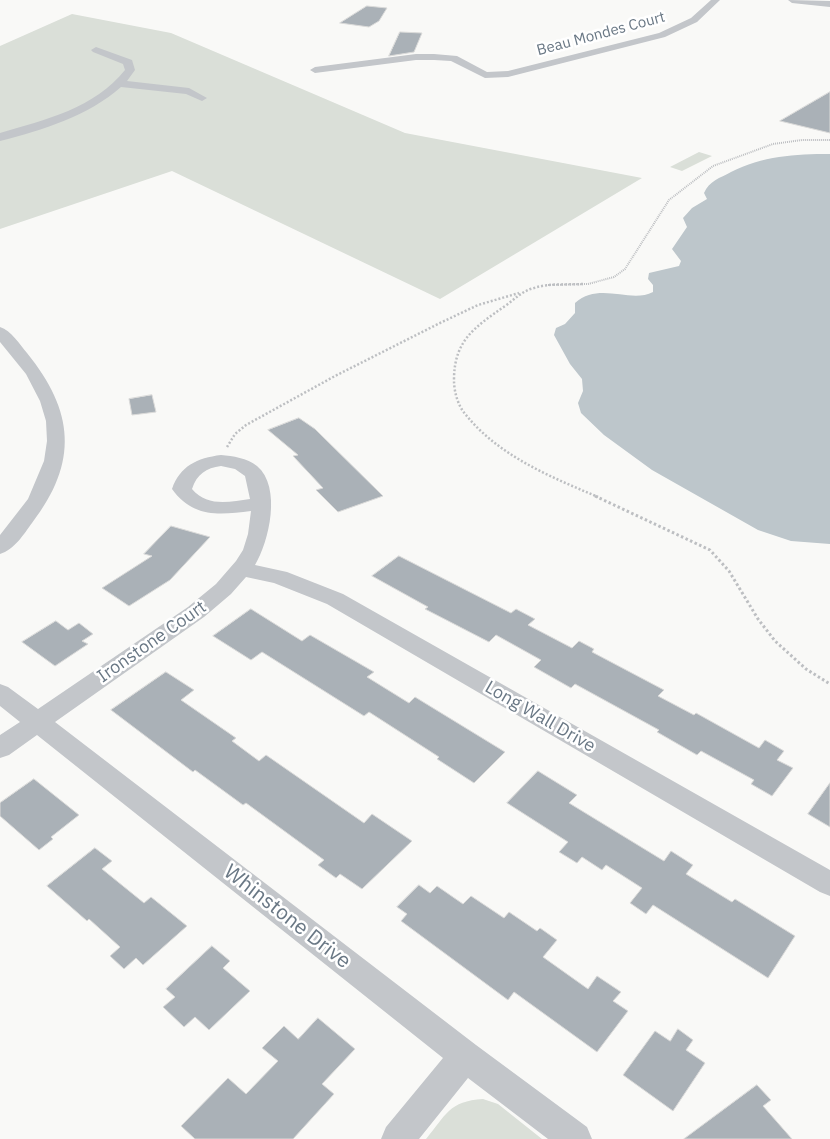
<!DOCTYPE html>
<style>
body{margin:0}
canvas{display:block;background:#f9f9f7}
</style>
<canvas width="830" height="1139"></canvas>
<script>
const c = document.querySelector('canvas').getContext('2d');
c.lineJoin = 'round';
function fill(path, color) { c.fillStyle = color; c.fill(path, 'evenodd'); }
function stroke(path, color, width, dash) { c.strokeStyle = color; c.lineWidth = width; c.lineCap = dash ? 'butt' : 'round'; c.setLineDash(dash || []); c.stroke(path); }
function label(font, color, halo, rows, align = 'center') {
  c.font = font + ' "IBM Plex Sans",sans-serif'; c.lineWidth = 5; c.setLineDash([]); c.textBaseline = 'middle'; c.strokeStyle = halo; c.fillStyle = color; for (const [text, x, y, turn = 0] of rows) {
    c.save(); c.translate(x, y); c.rotate((+turn || 0) * Math.PI / 180); c.textAlign = isNaN(turn) ? turn : align; if (halo) c.strokeText(text, 0, 0); c.fillText(text, 0, 0); c.restore();
  }
}
const green = new Path2D(`
 M72 14 171 33 405 133 642 178 440 299 172 171 0 229V46Z
 M699 152 712 156 682 171 670 167Z
 M483 1099 498 1104 542 1139H426C446 1115 449 1101 483 1099Z`);
const water = new Path2D(`
 M830 154V544L791 541 758 530 652 470 604 435 581 413 578 403 583 391 582 379 570 364 554 335 556 328 565 324 575 313V303C600 281 630 304 653 292V285L648 279 649 273 679 266 681 261 672 249 687 227 683 218 692 208 707 199 704 193C709 181 720 178 731 172 762 156 795 154 830 154Z`);
const building = new Path2D(`
 M367 6 387 8 379 21 369 27 340 23Z
 M400 32 422 33 414 52 389 56Z
 M830 92V133L780 121Z
 M152 395 156 412 132 415 129 399Z
 M299 418 315 429 383 496 338 512 316 490 323 488 293 456 298 455 268 430Z
 M171 526 210 537 170 580 129 606 102 588 152 556 144 554Z
 M399 556 511 613 516 609 535 619 528 625 572 648 579 641 594 649 592 652 664 690 658 696 694 715 696 713 759 748 765 740 784 751 777 760 793 768 772 796 751 784 754 780 701 751 697 755 657 732 659 730 575 684 571 688 534 667 541 660 496 635 489 642 425 609 428 607 372 576Z
 M251 609 302 641 310 635 374 672 367 677 409 703 415 697 505 752 474 783 437 759 439 757 369 712 364 716 262 652 251 660 213 636Z
 M56 621 68 630 79 623 93 634 82 641 88 644 55 666 22 642Z
 M166 672 194 690 181 700 236 738 232 741 259 761 266 755 364 823 372 814 412 841 362 889 340 874 336 878 318 865 324 860 246 803 243 805 195 770 193 772 111 710Z
 M538 771 577 795 569 803 664 861 671 851 693 865 686 874 732 902 735 899 795 936 768 978 653 905 646 914 630 903 642 888 606 865 602 870 582 857 577 863 559 852 568 842 507 803Z
 M34 779 79 815 51 837 53 839 39 850 0 816V803Z
 M830 783V827L808 814Z
 M95 848 112 861 102 869 144 903 151 897 187 926 143 965 136 958 124 969 110 956 120 947 89 919 87 921 47 886Z
 M419 885 430 893 437 886 463 904 471 896 504 918 509 912 537 931 540 928 557 940 543 957 588 989 597 976 621 992 613 1001 628 1011 597 1052 514 992 508 1000 401 921 407 914 397 907Z
 M212 946 230 961 223 968 250 991 209 1030 195 1017 184 1027 163 1007 175 997 166 989Z
 M318 1018 355 1049 322 1084 334 1094 293 1139H195L181 1126 228 1078 246 1094 278 1061 262 1048 284 1026 298 1039Z
 M678 1029 693 1040 686 1050 705 1063 673 1111 623 1075 655 1031 670 1041Z
 M757 1085 771 1100 763 1106 792 1139H684Z`);
const pathFar2 = new Path2D(`
 M546 285 588 284 614 277 625 269 669 200 713 166 773 144 802 140H830`);
const pathFar1 = new Path2D(`
 M583 284C567 285 549 283 534 288 522 291 515 299 505 306 475 327 454 340 454 380 454 392 458 406 466 415 499 456 551 477 598 497
 M227 447 235 434 246 425 335 376 440 323 478 305 519 293`);
const path = new Path2D(`
 M595 496 710 550 729 571 758 619 775 641 806 669 830 684`);
const minor = new Path2D(`
 M711 0H720L697 22 665 37 508 77 485 78 451 61 434 60H416L315 73 310 70 315 67 416 54H434L457 56 487 72 508 71 659 33 691 18Z
 M788 0 830 1V7L792 3Z
 M96 47 132 60 135 70 127 81 189 88 207 98 202 101 186 94 121 87C88 116 43 130 0 141V133C45 120 95 108 125 70L123 64 93 52 91 50Z
 M0 327C11 330 20 345 27 353 74 411 79 462 32 523 24 534 14 550 0 554V535L28 499 44 461 47 441 46 421 40 401 26 374 0 342Z
 M221 455C233 456 247 458 257 466 282 487 269 542 255 565L287 572 343 594 830 870V896L820 892 327 604 274 583 246 577 231 594 204 617 55 722 476 1045 587 1127 592 1139H548L468 1078 419 1139H381L386 1127 443 1058 37 735 9 755 0 758V735L20 722 0 706V684L8 687 38 709 188 607 216 584 236 561 243 550 248 534 251 511C219 515 193 518 172 489 180 466 197 458 221 455ZM221 466 235 469 245 476 250 499C229 502 207 507 192 489 197 474 206 468 221 466Z`);
const farStreetnames = [
 ["Beau Mondes Court",601,34,-15]
];
const streetNames = [
 ["Ironstone Court",152,642,-35],
 ["Long Wall Drive",540,717,30]
];
const nearStreetnames = [
 ["Whinstone Drive",287,917,38]
];
fill(green, '#dadfd8');
fill(water, '#bdc6cb');
fill(building, '#aab1b7');
stroke(building, '#dadad9', 1);
stroke(pathFar2, '#bdbfc2', 2, [1, 1]);
stroke(pathFar1, '#bdbfc2', 2.5, [2, 2]);
stroke(path, '#bdbfc2', 3, [2.5, 2.5]);
fill(minor, '#c3c6ca');
label('15px', '#6a7885', '#fff', farStreetnames);
label('18px', '#6a7885', '#fff', streetNames);
label('21px', '#6a7885', '#fff', nearStreetnames);
</script>
